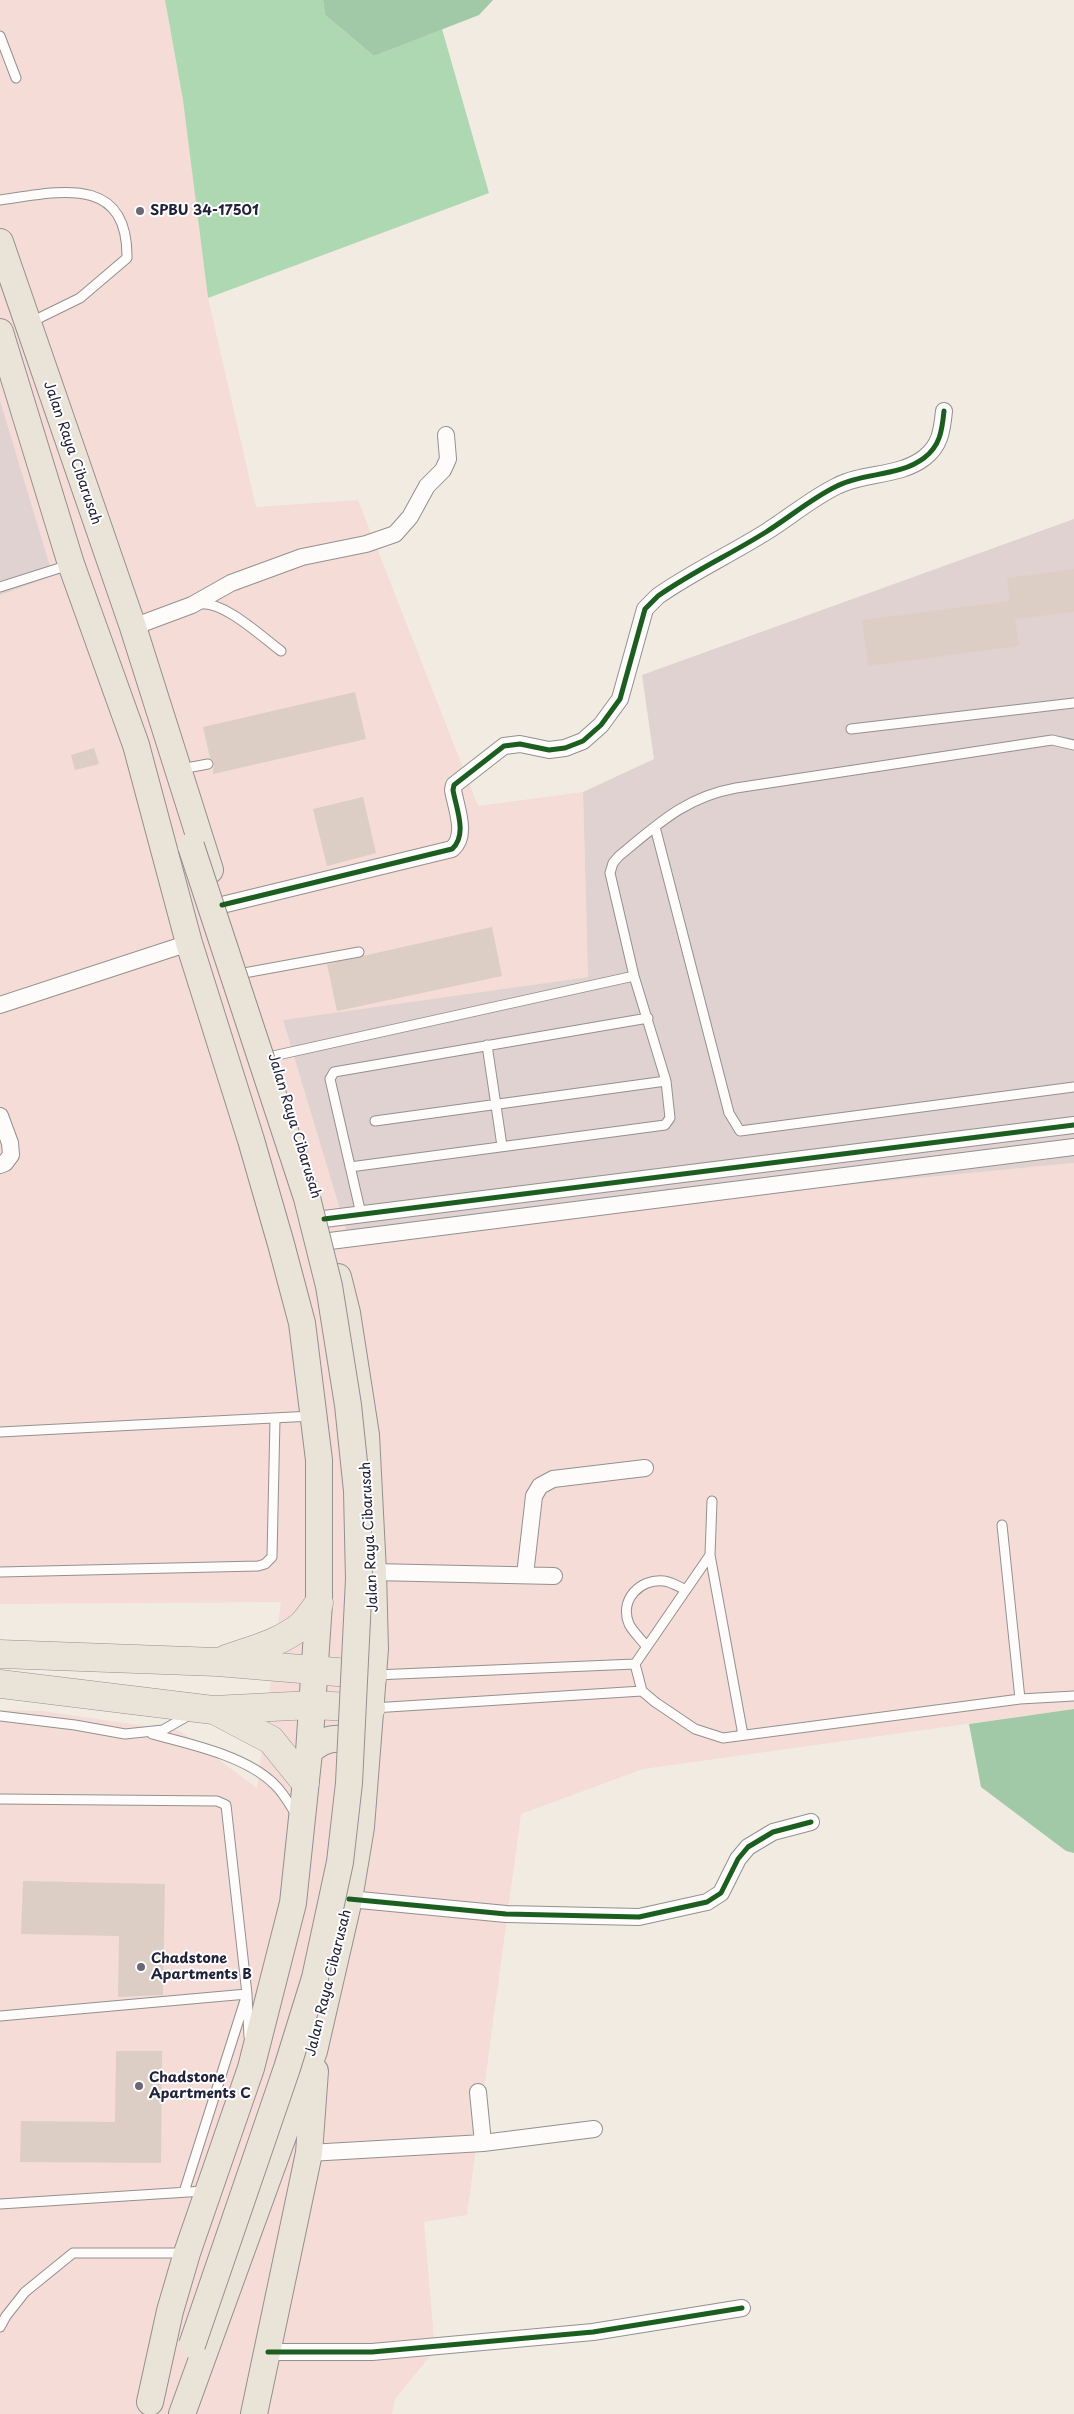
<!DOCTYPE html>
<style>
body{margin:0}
canvas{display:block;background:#f2ebe1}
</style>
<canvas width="1074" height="2414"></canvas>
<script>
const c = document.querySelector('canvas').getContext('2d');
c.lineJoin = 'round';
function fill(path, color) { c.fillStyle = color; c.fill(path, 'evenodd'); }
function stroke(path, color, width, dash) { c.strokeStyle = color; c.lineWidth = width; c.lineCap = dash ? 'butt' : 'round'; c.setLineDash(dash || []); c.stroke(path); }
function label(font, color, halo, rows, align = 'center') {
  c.font = font + ' "Playpen Sans",sans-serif'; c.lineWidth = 4; c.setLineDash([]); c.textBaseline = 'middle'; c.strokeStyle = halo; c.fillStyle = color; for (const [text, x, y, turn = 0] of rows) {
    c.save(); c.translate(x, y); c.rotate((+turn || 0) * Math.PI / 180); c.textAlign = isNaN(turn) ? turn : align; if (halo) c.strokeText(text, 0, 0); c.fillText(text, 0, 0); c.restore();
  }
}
const built = new Path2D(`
 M0 0H165L183 100 208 298 256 507 358 500 478 806 583 792 588 977 283 1020 347 1233 1074 1163V1709L643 1769 521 1814 467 2215 424 2222 435 2350 395 2399 392 2414H0V1710L42 1711 180 1731 257 1788 281 1602 0 1604V595L53 576 0 400Z`);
const industrial = new Path2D(`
 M0 400 53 576 0 595Z
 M1074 519V1163L347 1233 283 1020 588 977 583 792 654 759 642 675Z`);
const green = new Path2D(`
 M165 0H323L325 15 374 56 442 29 489 193 208 298 183 100Z`);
const forest = new Path2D(`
 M323 0H493L479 15 374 56 325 15Z
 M1074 1709V1853L1066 1851 981 1787 969 1724Z`);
const building = new Path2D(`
 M1074 569V612L1015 619 1019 646 868 666 862 620 1010 601 1007 578Z
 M355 692 366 739 213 774 214 762 210 758 203 727Z
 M94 748 99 764 75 770 71 755Z
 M363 797 376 853 327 866 313 809Z
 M492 927 502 976 337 1011 327 964Z
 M23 1881 165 1884 163 1995 118 1997 119 1936 21 1934Z
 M116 2051H162L161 2163 20 2162 21 2121 115 2122Z`);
const lane = new Path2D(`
 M0 36 16 78
 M0 200C57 192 128 173 127 258L80 298 29 323
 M0 587 69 565
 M200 604C224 601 261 636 281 651
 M851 729 1074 703
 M181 769 208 764
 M655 827 729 1113 740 1131 1074 1087
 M244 973 359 952
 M487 1045 502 1146
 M273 1056 634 976
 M375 1121 666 1081
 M350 1167 665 1125 670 1118 666 1081 634 976 610 873 613 863 619 856C657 825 685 797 736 788L1052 740 1074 745
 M361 1214 330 1079 334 1072 648 1018
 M0 1432 312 1416
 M712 1501 710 1555 635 1664 642 1691 655 1702 695 1729 723 1738 1020 1699 1074 1696
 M1002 1525 1020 1699
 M710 1555 743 1735
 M0 1572 258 1566 265 1564 272 1557 275 1419
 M646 1646C641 1639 633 1632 629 1624 619 1600 640 1578 664 1581 672 1582 679 1587 686 1590
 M375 1675 635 1664
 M373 1708 642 1691
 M0 1716 75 1725 125 1734 163 1730 191 1714
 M152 1734C190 1744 246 1756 274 1784 283 1792 290 1805 297 1816
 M0 1799 217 1801 226 1805 247 1994 249 2037
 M0 2016 247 1994 184 2192
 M0 2204 204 2191
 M0 2327 6 2316 25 2292 73 2253H184`);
const street = new Path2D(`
 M133 627 192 605 231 583 302 557 366 544 395 534 410 517 427 486 443 470 448 459 446 435
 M222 905 452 849C468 835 456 808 453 790L454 785 504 746 520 744 549 750 565 748 583 741 601 725 620 699 645 609 658 596C692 572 731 554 766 532 790 517 812 498 837 486 864 472 899 477 924 458 940 446 942 431 944 411
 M0 1005 189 943
 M0 1116 10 1143 11 1155 5 1163 0 1165
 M324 1219 1074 1125
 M330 1241 1074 1147
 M373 1572 554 1576
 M525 1575 534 1496 540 1486 553 1479 645 1468
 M349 1899 506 1914 639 1917 707 1902 721 1893 738 1859 748 1847 773 1832 811 1822
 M478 2092 483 2143
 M309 2153 483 2143 594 2129
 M268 2352H372L593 2332 742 2308`);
const primary = new Path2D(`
 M0 242 133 627 210 870
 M0 332 71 564 136 745 189 943 251 1140 281 1244 302 1323 319 1460V1603L309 1752 293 1903 251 2068 187 2253 170 2311 150 2402
 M309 1752C326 1734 354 1733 366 1757
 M182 2414 314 2051 349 1899 361 1827 375 1649 373 1572 366 1435 347 1313 338 1277
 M254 2414 309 2153 315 2071`);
const highway = new Path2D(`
 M0 1654 217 1662 373 1675
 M226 1659C251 1650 281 1643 302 1625 308 1619 313 1611 319 1603
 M0 1684 213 1710 312 1705 371 1708
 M216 1711 271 1740 305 1782`);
const primaryBridge = new Path2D(`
 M191 846 307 1198 329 1286 348 1405 357 1491 359 1579 349 1783 340 1862 315 1978 287 2068 192 2345`);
const cycleway = new Path2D(`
 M222 905 452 849C468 835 456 808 453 790L454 785 504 746 520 744 549 750 565 748 583 741 601 725 620 699 645 609 658 596C692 572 731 554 766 532 790 517 812 498 837 486 864 472 899 477 924 458 940 446 942 431 944 411
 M324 1219 1074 1125
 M349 1899 506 1914 639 1917 707 1902 721 1893 738 1859 748 1847 773 1832 811 1822
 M268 2352H372L593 2332 742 2308`);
const markers = [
 [140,211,5,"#6b6875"],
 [141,1967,5,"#6b6875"],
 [139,2086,5,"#6b6875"]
];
const poiNames = [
 ["SPBU 34-17501",150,211],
 ["Chadstone",151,1959],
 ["Apartments B",151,1975],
 ["Chadstone",149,2078],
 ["Apartments C",149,2094]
];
const streetNames = [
 ["Jalan Raya Cibarusah",72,453,71],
 ["Jalan Raya Cibarusah",294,1126,73],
 ["Jalan Raya Cibarusah",370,1537,-93],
 ["Jalan Raya Cibarusah",329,1983,-76]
];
fill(built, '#f5dcd6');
fill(industrial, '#e0d2d0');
fill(green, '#aed8b2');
fill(forest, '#a2c9a7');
fill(building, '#dccec4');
stroke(lane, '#949090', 11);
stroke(street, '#949090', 18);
stroke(primary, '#949090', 28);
stroke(highway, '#949090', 29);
stroke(lane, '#fdfcfa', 9);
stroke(street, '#fdfcfa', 16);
stroke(primary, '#eae3d8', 26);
stroke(highway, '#eae3d8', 28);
stroke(primaryBridge, '#949090', 28, []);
stroke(primaryBridge, '#eae3d8', 26);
stroke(cycleway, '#1b5e20', 5);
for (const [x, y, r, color] of markers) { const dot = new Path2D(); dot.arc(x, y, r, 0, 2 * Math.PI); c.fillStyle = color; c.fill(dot); stroke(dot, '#fff', 2); }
label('bold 14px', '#22223b', '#fff', poiNames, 'left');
label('14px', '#22223b', '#fff', streetNames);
</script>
